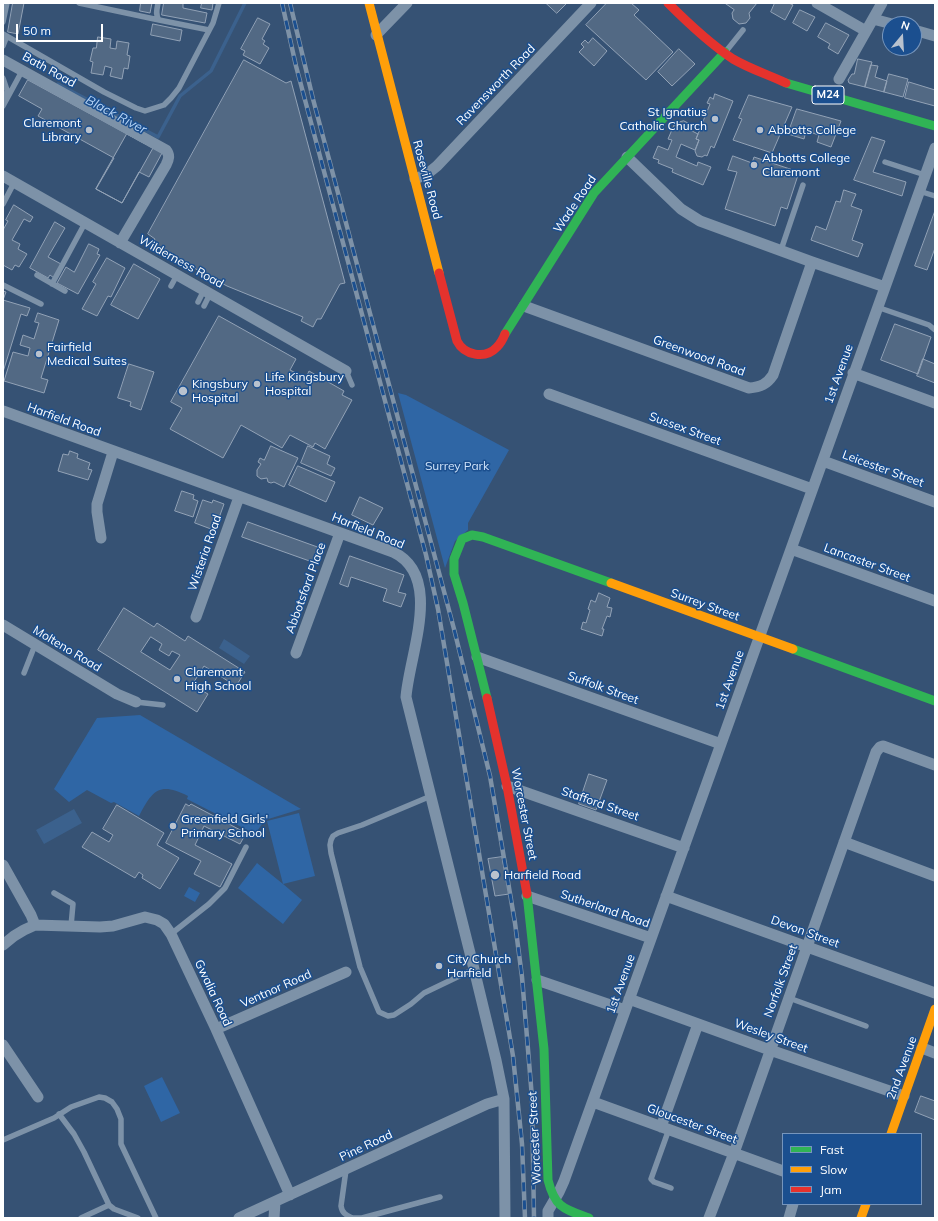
<!DOCTYPE html>
<style>
body{margin:0}
#map{position:relative;width:938px;height:1221px;overflow:hidden;background:#365274;font-family:Mulish,sans-serif}
canvas{display:block}
.frame{position:absolute;inset:0;border:4px solid #fff;pointer-events:none}
.legend{position:absolute;left:782px;top:1133px;width:140px;height:72px;box-sizing:border-box;background:#1b4f8f;border:1px solid #7695bc;margin:0;padding:5px 7px;list-style:none;font-size:12px;color:#fff}
.legend li{display:flex;align-items:center;gap:8px;height:20px}
.legend b{width:20px;border:1px solid #7695bc}
.north{position:absolute;left:882px;top:16px;width:40px;height:40px;box-sizing:border-box;background:#1b4f8f;border:1px solid #7695bc;border-radius:50%;rotate:18deg;font-size:11px;font-weight:700;line-height:16px;text-align:center;color:#fff}
.north::after{content:'';display:block;margin:auto;width:14px;height:18px;background:#b9c2ce;clip-path:polygon(50% 0,100% 100%,50% 72%,0 100%)}
.scale{position:absolute;left:16px;top:24px;width:87px;height:18px;box-sizing:border-box;border:2px solid #fff;border-top:0;padding-left:5px;font-size:12px;line-height:14px;white-space:nowrap;color:#fff;-webkit-text-stroke:3px #1b4f8f;paint-order:stroke}
</style>
<div id="map">
<canvas width="938" height="1221"></canvas>
<div class="frame"></div>
<ul class="legend">
<li><b style="height:5px;background:#30b455"></b>Fast</li>
<li><b style="height:5px;background:#ff9f0a"></b>Slow</li>
<li><b style="height:5px;background:#e5322d"></b>Jam</li>
</ul>
<div class="north">N</div>
<div class="scale">50 m</div>
</div>
<script>
const c = document.querySelector('canvas').getContext('2d');
c.lineJoin = 'round';
function fill(path, color) { c.fillStyle = color; c.fill(path, 'evenodd'); }
function stroke(path, color, width, dash) { c.strokeStyle = color; c.lineWidth = width; c.lineCap = dash ? 'butt' : 'round'; c.setLineDash(dash || []); c.stroke(path); }
function label(font, color, halo, rows, align = 'center') {
  c.font = font + ' Mulish,sans-serif'; c.lineWidth = 3; c.setLineDash([]); c.textBaseline = 'middle'; c.strokeStyle = halo; c.fillStyle = color; for (const [text, x, y, turn = 0] of rows) {
    c.save(); c.translate(x, y); c.rotate((+turn || 0) * Math.PI / 180); c.textAlign = isNaN(turn) ? turn : align; if (halo) c.strokeText(text, 0, 0); c.fillText(text, 0, 0); c.restore();
  }
}
const green = new Path2D(`
 M398 393 406 395 509 450 468 523V530L455 541 445 568Z
 M140 715 301 809 265 820 255 834 187 799 188 796C159 781 152 791 139 816L114 802 111 803 87 790 69 802 54 789 97 718Z
 M299 813 315 876 283 884 302 900 283 924 238 888 257 863 283 884 267 821Z
 M189 887 200 893 195 902 184 896Z
 M162 1077 180 1113 161 1122 144 1086Z`);
const water = new Path2D(`
 M224 639 250 656 244 664 219 648Z
 M74 809 82 823 44 844 36 830Z`);
const stream = new Path2D(`
 M58 84 158 137 180 96 211 71 245 3`);
const building = new Path2D(`
 M13 3H24L18 34 8 32Z
 M141 3H152L150 13 140 11Z
 M164 3H183V8L207 13 205 23 162 15Z
 M202 3H213L212 10 201 8Z
 M546 3H567L557 13Z
 M607 3H631L639 10 634 15 673 52 646 80 586 25Z
 M725 3H757L749 13 750 18 746 23 739 24 733 19 732 13 734 10Z
 M775 3H789L793 5 785 20 771 12Z
 M800 10 815 17 807 31 793 23Z
 M258 18 270 24 262 39 265 41 263 44 269 48 260 64 243 55 245 51 241 49Z
 M826 23 849 35 838 54 828 48 830 44 818 37Z
 M153 24 182 30 180 41 151 35Z
 M98 37 111 39 110 48 116 49 117 41 129 43 127 55 130 56 128 69 124 68 122 79 110 76 112 68 105 66 103 75 91 73 93 62 90 61 93 48H96Z
 M593 38 607 51 594 66 579 52 584 47 581 44 585 40 588 43Z
 M679 49 695 64 672 86 658 72Z
 M858 59 872 62 865 87 849 83 848 80 852 74H854Z
 M244 60 286 83 291 81 345 283 340 284 321 319H317L313 327 301 321 303 317 227 286 152 245 155 239 148 234Z
 M871 65 878 66 875 77 887 81 884 92 865 87Z
 M889 74 908 79 903 97 884 92Z
 M28 80 162 153 149 177 139 172 122 203 96 189 114 158 38 116 42 109 19 96Z
 M909 82 935 90V106L905 98Z
 M715 94 733 101 714 148 711 146 707 156 705 155 702 157 697 156 695 151 699 140 696 139 710 104 707 103 710 97 713 99Z
 M749 95 792 107 772 153 733 140 742 119 739 118Z
 M797 109 841 121 831 147 817 142 819 135 806 131 804 139 788 134Z
 M684 121 688 123 689 126 688 129 698 134 696 139 699 140 695 150 681 144 676 157 697 166 698 162 711 167 703 185 672 172 673 169 658 163 659 160 653 158 658 146 668 150 672 140 668 139 674 125 678 126 680 122Z
 M127 134 153 148 122 203 96 189Z
 M872 137 885 141 873 172 906 182 902 196 854 180Z
 M733 156 752 163 754 157 799 172 787 209 781 207 775 226 725 209 737 172 728 170Z
 M844 190 856 194 851 206 862 210 852 240 863 244 858 257 811 240 816 226 826 230 836 201 840 202Z
 M14 205 33 217 30 222 24 219 12 240 20 244 18 249 27 254 19 267 15 265 12 270 3 265V230L8 221 6 220Z
 M935 211V248L927 270 915 266Z
 M55 222 65 228 48 257 61 264 54 278 50 275 48 278 30 268Z
 M89 244 99 249 97 254 100 255 78 294 57 283 66 267 74 272Z
 M107 258 125 268 111 297 108 296 97 316 82 309 96 284 93 282Z
 M134 264 160 279 138 319 111 305Z
 M3 291 6 292 3 300 30 308 27 316 21 314 3 372Z
 M38 313 59 320 41 378 48 380 44 393 4 381 13 352 28 356 30 348 20 345 23 335 34 339 39 323 35 322Z
 M219 316 296 359 290 370 306 378 309 371 344 391 342 395 352 400 325 449 315 443 313 447 290 435 282 448 241 425 223 458 170 429 182 408 171 402Z
 M895 324 931 337 918 374 881 360Z
 M923 359 935 364V383L917 376Z
 M129 364 154 372 141 410 130 406 131 402 118 398Z
 M271 446 298 458 284 487 274 482 271 483 268 482 267 478 261 479 257 476V470L261 464 258 462 260 458 264 460Z
 M308 446 330 456 327 464 335 468 331 476 301 463Z
 M70 451 78 454 77 458 90 463 88 469 92 470 88 480 58 471 63 454 68 455Z
 M298 466 335 482 326 502 289 485Z
 M182 491 194 495 193 499 198 501 193 517 175 511Z
 M360 497 383 508 373 525 352 515Z
 M203 500 212 503 213 500 224 504 219 518 215 517 211 529 195 523Z
 M248 522 323 549 318 564 242 537Z
 M350 556 404 575 398 592 406 594 401 607 383 601 387 589 351 577 348 587 340 584Z
 M599 593 610 598 607 607 612 608 610 617 607 616 602 629H604L602 636 581 629 583 622 586 623 590 610 588 609 591 600 595 602Z
 M124 608 154 627 157 623 185 641 188 636 245 672 236 686 204 666 192 685 208 694 197 712 98 650ZM151 637 162 644 159 650 169 656 172 651 180 655 170 670 141 652Z
 M589 774 607 780 596 810 579 804Z
 M186 804 189 806 191 804 246 833 240 844 204 826 195 845 232 864 220 887 194 874 201 861 166 843Z
 M117 805 164 833 157 845 179 858 160 889 142 878 143 875 139 872 135 878 82 847 92 832 109 842 113 835 103 829Z
 M502 857 509 894 495 896 488 859Z
 M921 1096 935 1101V1120L915 1112Z`);
const lane = new Path2D(`
 M79 3 159 20
 M158 3C157 9 155 15 159 20L209 30
 M3 22 7 3
 M3 34 104 92 136 108 145 111 164 105 171 98 179 88 213 23 219 3
 M3 46 7 36
 M727 50 743 30
 M3 78 7 90 6 98
 M3 106 22 71
 M885 162 925 175
 M919 191 935 196
 M3 204 14 183
 M781 250 803 185
 M37 275 65 291
 M52 284 85 223
 M3 285 41 304
 M171 286 177 275
 M198 302 204 290
 M204 306 210 294
 M877 307 929 325 935 330
 M346 371 352 385
 M24 673 35 645
 M136 702 163 705
 M431 796 362 825 338 833 333 836 331 840 330 845 331 853 360 967 379 1012 388 1016 394 1015 411 1004 424 993 474 969
 M54 893 73 904 71 926
 M171 934 209 904 225 888 246 847
 M789 998 866 1026
 M59 1114 74 1134 84 1152 109 1205 114 1209 138 1218
 M669 1129 651 1179 654 1182 671 1188
 M3 1140 54 1118 71 1107 99 1097 105 1098 112 1102 117 1109 121 1119V1144L156 1218
 M346 1170 341 1206C342 1213 346 1215 352 1218
 M81 1218 109 1205
 M353 1218H362L440 1197`);
const street = new Path2D(`
 M817 3 866 31
 M873 19 892 24
 M914 30 935 36
 M376 35 407 3
 M3 60 166 150C170 155 169 159 166 165L120 243
 M839 79 882 3
 M627 157 681 209 700 221 812 262 885 287
 M3 176 346 371
 M415 179 427 174 437 166 591 3
 M524 306 749 388C761 387 767 384 773 375L812 262
 M853 373 935 403
 M549 394 812 489
 M3 411 393 552C444 576 409 655 406 697L474 969 496 1060 504 1099 505 1218
 M823 461 935 502
 M101 538 97 512V504L113 452
 M791 549 935 601
 M196 617 239 497
 M3 625 117 694 136 702
 M296 653 340 533
 M477 657 721 744
 M507 786 684 848
 M844 842 935 876
 M3 865 31 915 35 925
 M527 896 651 938
 M666 896 935 993
 M3 945 14 936 24 930 35 925 100 927 113 926 145 917 157 920 164 924 171 934 216 1029 290 1195
 M537 980 625 1010
 M629 999 770 1050 904 1096
 M216 1029 346 972
 M3 1045 38 1097
 M922 1048 935 1053
 M593 1102 783 1171
 M661 1127 698 1024
 M239 1218 487 1104 504 1099
 M274 1218 275 1202
 M548 1218V1211L559 1192 564 1181 935 148
 M709 1218 734 1153 876 752 880 747 883 746 935 765
 M789 1218 793 1204`);
const fast = new Path2D(`
 M786 83 935 126
 M505 334 594 193 725 52
 M793 649 935 701
 M487 698 463 603 454 574V559L462 539 472 535 483 537 611 583
 M527 894 544 1049 548 1180C555 1208 564 1209 589 1218`);
const slow = new Path2D(`
 M369 3 439 273
 M611 583 793 649
 M891 1134 935 1009
 M861 1218 866 1204`);
const jam = new Path2D(`
 M668 3C688 23 709 43 733 59 750 69 769 75 786 83
 M439 273 457 341C464 355 485 360 497 347 500 344 503 339 505 334
 M487 698 507 786 527 894`);
const rail = new Path2D(`
 M282 3 296 66 426 555 438 609 513 1056 522 1144 525 1218
 M290 3 313 99 454 629 490 776 515 923 522 977 532 1098 534 1218`);
const markers = [
 [715,119,4,"#b9c2ce"],
 [89,130,4,"#b9c2ce"],
 [760,130,4,"#b9c2ce"],
 [754,165,4,"#b9c2ce"],
 [39,354,4,"#b9c2ce"],
 [257,384,4,"#b9c2ce"],
 [183,391,5,"#b9c2ce"],
 [177,679,4,"#b9c2ce"],
 [173,826,4,"#b9c2ce"],
 [495,875,5,"#b9c2ce"],
 [439,966,4,"#b9c2ce"]
];
const shields = [
 [828,95,32]
];
const shieldNames = [
 ["M24",828,95]
];
const streetNames = [
 ["Bath Road",49,70,29],
 ["Ravensworth Road",496,85,-46],
 ["Roseville Road",427,180,75],
 ["Wade Road",575,204,-56],
 ["Wilderness Road",181,262,29],
 ["Greenwood Road",699,356,20],
 ["1st Avenue",839,374,-70],
 ["Harfield Road",64,420,20],
 ["Sussex Street",685,429,20],
 ["Leicester Street",883,469,20],
 ["Harfield Road",368,531,22],
 ["Wisteria Road",205,553,-71],
 ["Lancaster Street",867,563,20],
 ["Abbotsford Place",306,588,-70],
 ["Surrey Street",705,605,20],
 ["Molteno Road",67,649,31],
 ["1st Avenue",730,680,-70],
 ["Suffolk Street",603,688,20],
 ["Stafford Street",600,804,19],
 ["Worcester Street",524,814,79],
 ["Sutherland Road",605,909,19],
 ["Devon Street",805,932,20],
 ["Norfolk Street",781,981,-70],
 ["1st Avenue",621,984,-70],
 ["Ventnor Road",276,989,-24],
 ["Gwalia Road",213,993,65],
 ["Wesley Street",771,1036,20],
 ["2nd Avenue",902,1068,-70],
 ["Gloucester Street",692,1124,20],
 ["Worcester Street",535,1138,-93],
 ["Pine Road",366,1146,-25]
];
const poiNames = [
 ["St Ignatius",707,112,"right"],
 ["Catholic Church",707,126,"right"],
 ["Claremont",81,123,"right"],
 ["Library",81,137,"right"],
 ["Abbotts College",768,130],
 ["Abbotts College",762,158],
 ["Claremont",762,172],
 ["Fairfield",47,347],
 ["Medical Suites",47,361],
 ["Life Kingsbury",265,377],
 ["Hospital",265,391],
 ["Kingsbury",192,384],
 ["Hospital",192,398],
 ["Claremont",185,672],
 ["High School",185,686],
 ["Greenfield Girls'",181,819],
 ["Primary School",181,833],
 ["Harfield Road",504,875],
 ["City Church",447,959],
 ["Harfield",447,973]
];
const parkNames = [
 ["Surrey Park",457,466]
];
const waterNames = [
 ["Black River",116,115,28]
];
fill(green, '#2f66a5');
fill(water, '#3b618d');
stroke(stream, '#3b618d', 3.5);
fill(building, '#526984');
stroke(building, '#92a2b6', 1);
stroke(lane, '#7d92a8', 5.5);
stroke(street, '#7d92a8', 11);
stroke(fast, '#30b455', 9);
stroke(slow, '#ff9f0a', 9);
stroke(jam, '#e5322d', 9);
stroke(rail, '#7e92a7', 4.5);
stroke(rail, '#1b4f8f', 3, [9]);
for (const [x, y, r, color] of markers) { const dot = new Path2D(); dot.arc(x, y, r, 0, 2 * Math.PI); c.fillStyle = color; c.fill(dot); stroke(dot, '#1b4f8f', 1.5); }
for (const [x, y, w] of shields) { const box = new Path2D(); box.roundRect(x - w / 2, y - 9, w, 18, 3); c.fillStyle = '#1b4f8f'; c.fill(box); stroke(box, '#fff', 1); }
label('bold 11px', '#fff', null, shieldNames);
label('12px', '#fff', '#1b4f8f', streetNames);
label('12px', '#fff', '#1b4f8f', poiNames, 'left');
label('12px', '#cfe3fa', '#1b4f8f', parkNames);
label('italic 13px', '#b5d3f5', '#1b4f8f', waterNames);
</script>
